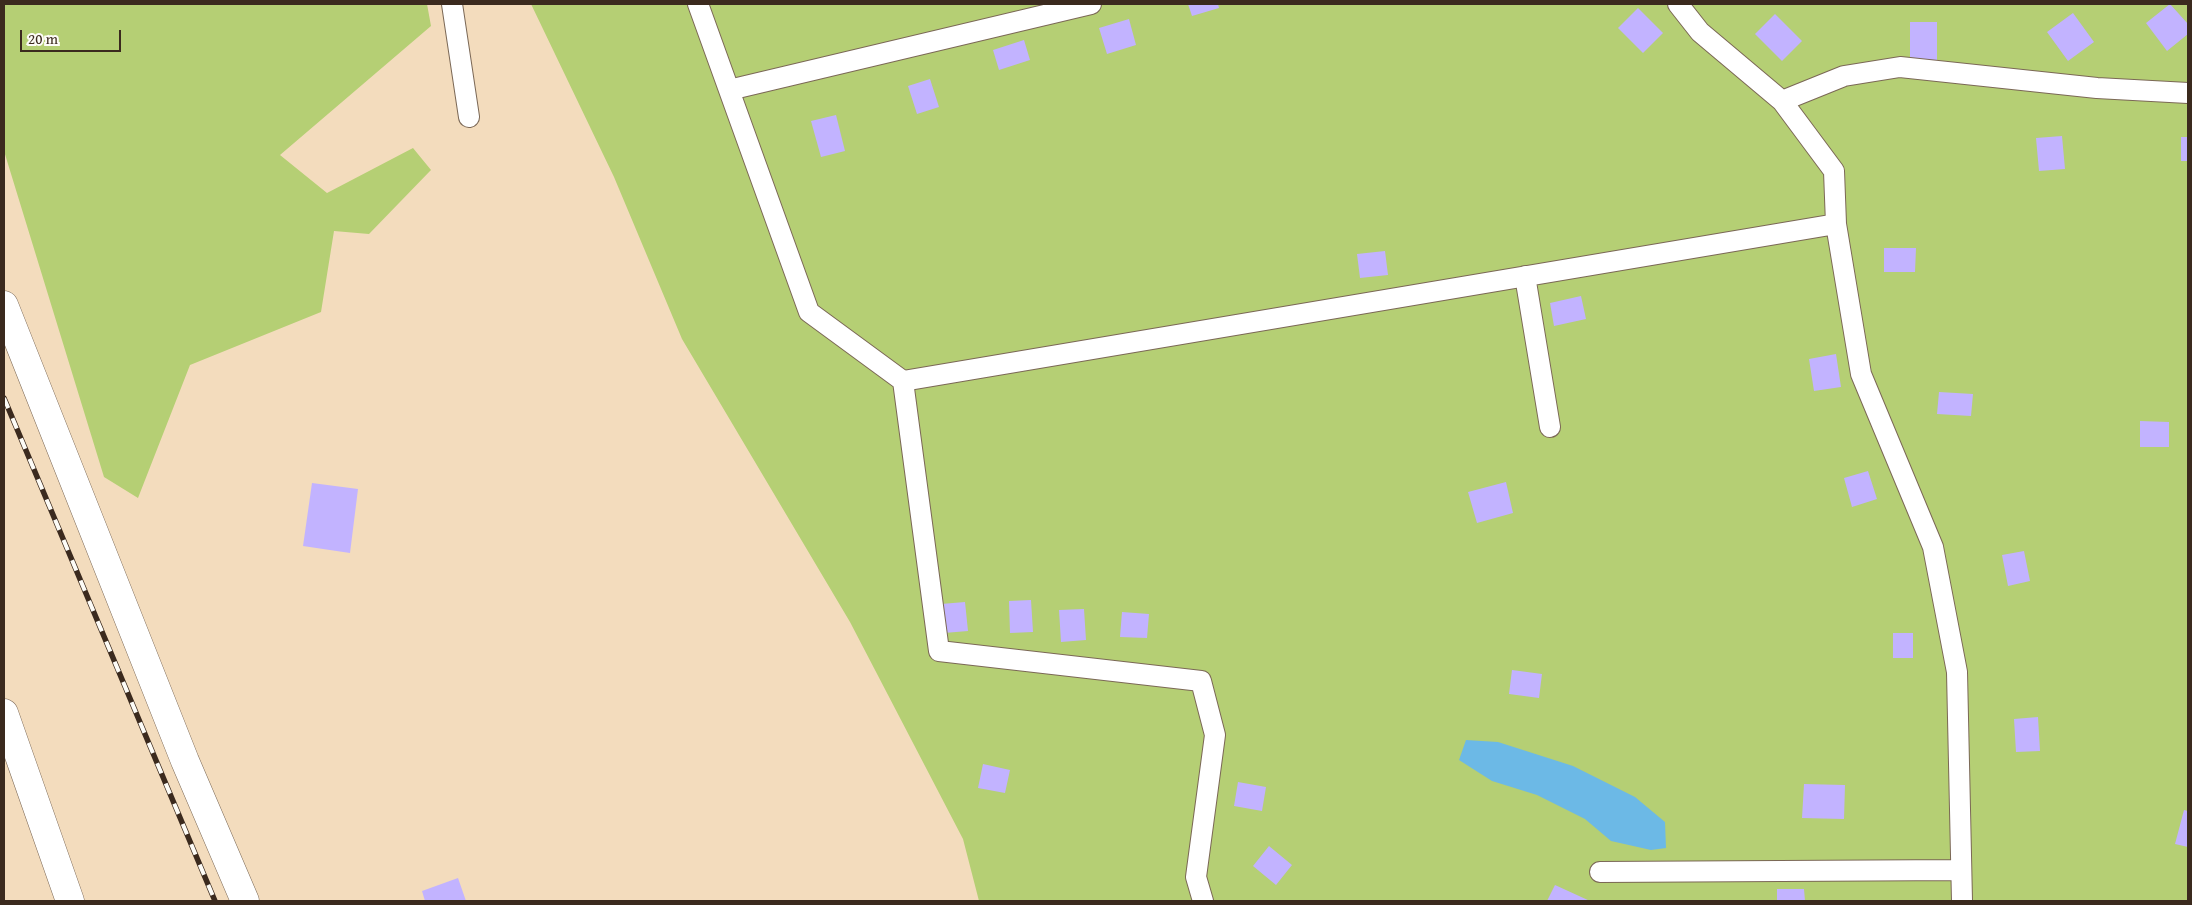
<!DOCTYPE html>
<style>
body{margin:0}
#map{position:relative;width:2192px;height:905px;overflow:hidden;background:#f3dcbd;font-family:"Gentium Book Plus",serif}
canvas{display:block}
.frame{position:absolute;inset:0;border:5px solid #3b2a1e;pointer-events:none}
.scale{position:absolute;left:20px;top:30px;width:101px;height:22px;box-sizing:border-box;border:2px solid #3b2a1e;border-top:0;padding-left:6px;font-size:15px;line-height:18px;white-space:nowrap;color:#3b2a1e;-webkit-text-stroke:4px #fdfcf7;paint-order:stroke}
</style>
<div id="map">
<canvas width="2192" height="905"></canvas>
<div class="frame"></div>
<div class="scale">20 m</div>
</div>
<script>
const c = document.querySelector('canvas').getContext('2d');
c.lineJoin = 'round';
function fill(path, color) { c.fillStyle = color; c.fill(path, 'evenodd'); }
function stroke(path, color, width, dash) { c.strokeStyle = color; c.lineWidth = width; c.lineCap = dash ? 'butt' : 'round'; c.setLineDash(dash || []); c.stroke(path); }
const green = new Path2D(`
 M4 4H427L431 26 280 155 327 193 413 148 431 170 369 234 334 231 321 312 190 365 138 498 104 477 4 151Z
 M531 4H2188V901H979L963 839 850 622 682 339 614 177Z`);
const water = new Path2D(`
 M1466 740 1498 742 1573 766 1635 797 1665 822 1666 848 1651 850 1611 841 1585 819 1537 795 1492 781 1459 760Z`);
const building = new Path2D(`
 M1188 4H1218L1219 8 1192 16Z
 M2170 4 2188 24V34L2167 51 2146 23Z
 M1638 8 1663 33 1643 53 1618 28Z
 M2073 13 2094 42 2068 61 2047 32Z
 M1775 14 1802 41 1782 61 1755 34Z
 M1129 19 1136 45 1107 54 1099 28Z
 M1910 22H1937V61H1910Z
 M1024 40 1030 60 999 70 993 50Z
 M930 79 939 107 917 114 908 86Z
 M836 115 845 151 821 157 811 121Z
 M2062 136 2065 169 2039 171 2036 138Z
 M2181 137H2188V161H2181Z
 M1884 248H1916L1915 272H1884Z
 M1385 251 1388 275 1360 278 1357 254Z
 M1581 296 1586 319 1554 326 1550 303Z
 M1836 354 1841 387 1814 391 1809 359Z
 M1939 392 1973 394 1971 416 1937 414Z
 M2140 421 2169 422V447H2140Z
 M1868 471 1877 499 1852 507 1844 478Z
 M1506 482 1513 513 1477 523 1468 492Z
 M312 483 358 489 350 553 303 546Z
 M2024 551 2030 581 2008 586 2002 555Z
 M1031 600 1033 632 1010 633 1009 601Z
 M965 602 968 631 944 633 941 604Z
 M1084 609 1086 640 1061 642 1059 610Z
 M1122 612 1149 614 1147 638 1120 637Z
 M1893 633H1913V658H1893Z
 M1512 670 1542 674 1539 698 1509 694Z
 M2038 717 2040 751 2016 752 2014 719Z
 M983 764 1010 770 1005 793 978 788Z
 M1238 782 1266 787 1262 811 1234 806Z
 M1804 784 1845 785 1844 819 1802 818Z
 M2184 810 2188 811V847L2175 844Z
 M1269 846 1292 865 1276 885 1253 866Z
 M458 878 466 901H425L422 891Z
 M1555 885 1590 901H1547Z
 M1777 889H1804L1805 901H1777Z`);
const service = new Path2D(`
 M452 4 469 117
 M698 4 809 312 903 381 1836 224
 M1678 4 1700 32 1782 101 1834 171 1836 224 1861 374 1933 547 1957 672 1962 901
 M729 90 1091 4
 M1782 101 1844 76 1900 67 2097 88 2188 93
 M1525 276 1550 427
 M903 381 939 651 1201 681 1215 735 1196 877 1203 901
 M1600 872 1961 870`);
const minor = new Path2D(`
 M4 305 185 761 245 901
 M4 713 70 901`);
const rail = new Path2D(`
 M4 398 215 901`);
fill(green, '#b5cf74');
fill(water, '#6cb9e6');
fill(building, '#c2b3ff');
stroke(service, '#7b6856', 22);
stroke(minor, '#7b6856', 29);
stroke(service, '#fff', 20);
stroke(minor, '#fff', 28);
stroke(rail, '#3b2a1e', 5.5);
stroke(rail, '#fdfcf7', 4, [11]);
</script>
